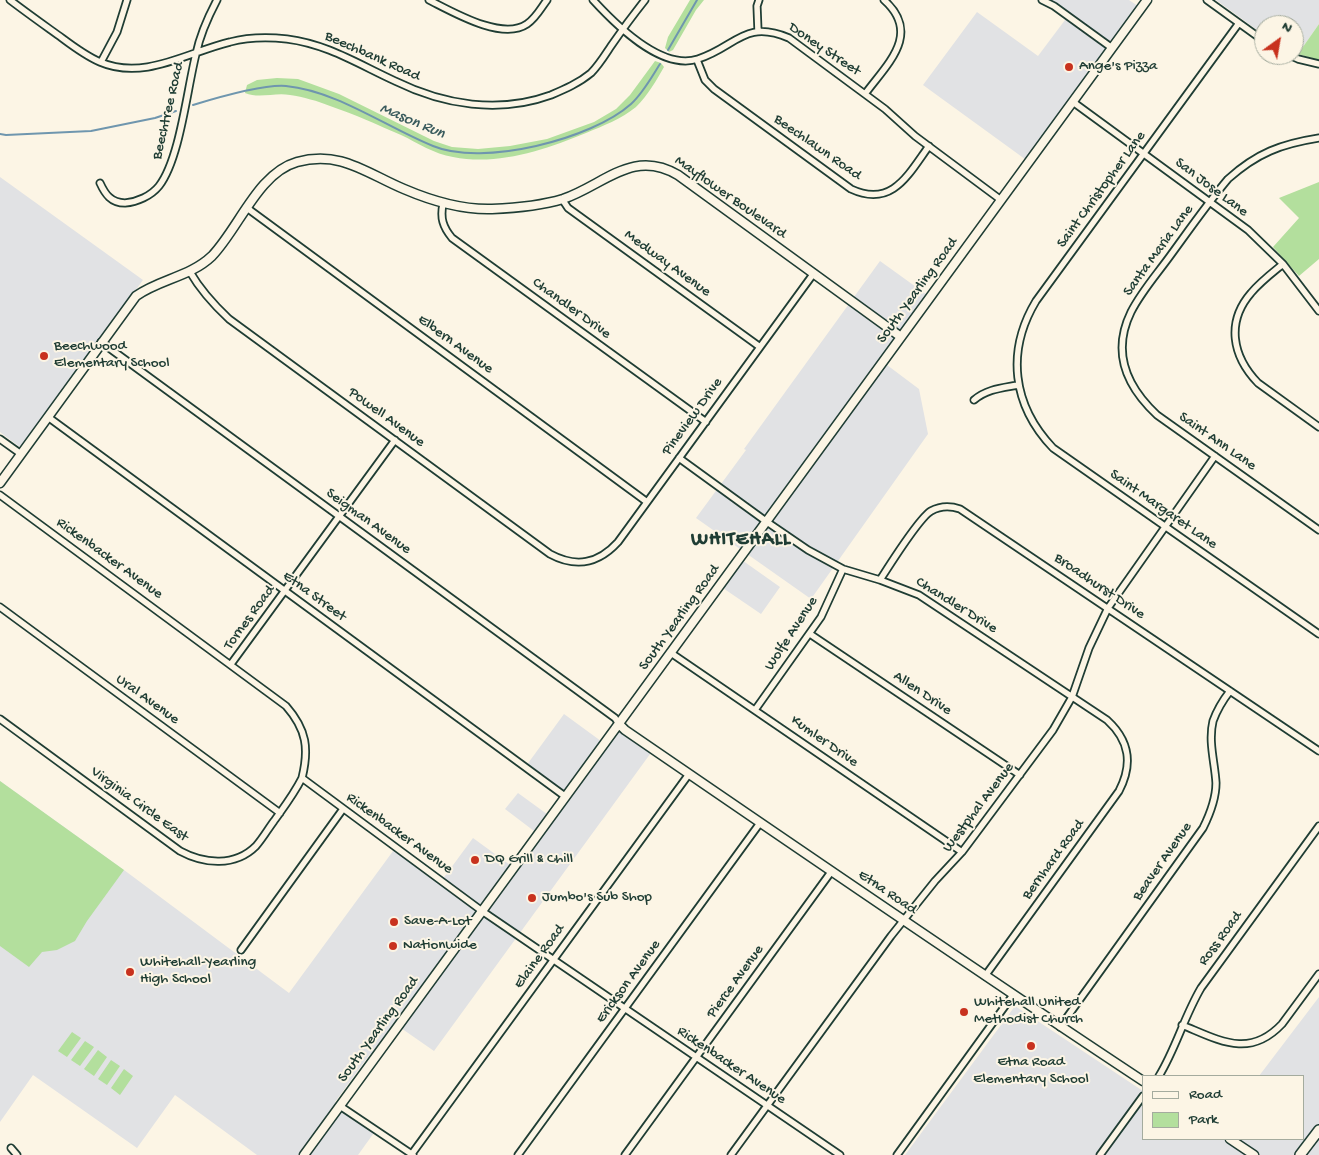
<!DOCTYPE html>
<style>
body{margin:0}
#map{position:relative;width:1319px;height:1155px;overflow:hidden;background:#fcf5e5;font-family:"Gochi Hand",sans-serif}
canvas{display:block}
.legend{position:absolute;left:1142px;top:1075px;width:162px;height:65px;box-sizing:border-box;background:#fcf5e5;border:1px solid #a4ab9e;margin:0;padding:6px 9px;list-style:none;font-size:15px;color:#1f3d34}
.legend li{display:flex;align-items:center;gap:10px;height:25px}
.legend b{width:25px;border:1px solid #a4ab9e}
.north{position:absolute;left:1254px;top:15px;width:50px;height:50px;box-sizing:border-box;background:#fcf5e5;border:1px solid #a4ab9e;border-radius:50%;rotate:32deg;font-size:14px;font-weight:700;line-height:20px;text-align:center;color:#1f3d34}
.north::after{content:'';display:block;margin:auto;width:18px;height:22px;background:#c8321e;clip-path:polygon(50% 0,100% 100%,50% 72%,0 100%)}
</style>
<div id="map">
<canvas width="1319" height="1155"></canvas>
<ul class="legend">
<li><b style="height:6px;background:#fcf5e5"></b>Road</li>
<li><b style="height:14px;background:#b3df9d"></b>Park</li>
</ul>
<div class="north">N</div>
</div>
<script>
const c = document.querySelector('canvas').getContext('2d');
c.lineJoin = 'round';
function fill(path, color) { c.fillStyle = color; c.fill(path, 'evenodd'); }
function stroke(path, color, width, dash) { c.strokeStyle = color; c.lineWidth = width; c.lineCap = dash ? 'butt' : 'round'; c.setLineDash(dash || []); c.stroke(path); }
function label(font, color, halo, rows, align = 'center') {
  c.font = font + ' "Gochi Hand",sans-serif'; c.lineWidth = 4; c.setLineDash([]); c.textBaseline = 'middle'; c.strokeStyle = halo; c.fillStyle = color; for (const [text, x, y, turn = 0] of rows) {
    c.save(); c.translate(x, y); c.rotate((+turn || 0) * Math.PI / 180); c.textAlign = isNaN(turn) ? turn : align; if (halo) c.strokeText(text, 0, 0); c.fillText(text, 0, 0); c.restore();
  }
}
const built = new Path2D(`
 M1046 0H1129L1141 8 1029 162 923 85 977 12 1038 56 1068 16Z
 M1216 0H1319V24L1298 54 1294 52V25H1264V35Z
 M0 177 143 280 21 448 0 432Z
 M880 261 930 297 883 362 919 389 928 434 811 599 696 518 746 450 744 449Z
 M739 558 780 587 761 614 720 586Z
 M564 714 605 744 618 726 653 750 434 1051 398 1026 376 1056 370 1054 335 1102 376 1130 358 1155H257L175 1095 137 1148 33 1075 0 1122V781L124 870 289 993 396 847 442 880 473 838 510 865 534 831 505 809 518 793 551 817 567 796 526 766Z
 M1319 997V1155H905L1015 1006 1143 1091V1139H1303V1076H1259Z`);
const green = new Path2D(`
 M690 0H704L696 10 673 50 669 52 665 48 668 37Z
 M1319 24V60L1298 54Z
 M655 61 661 63 664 67C656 81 648 95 636 107 621 119 603 126 586 133 544 150 498 166 453 157 434 154 418 143 401 135 378 125 354 114 330 106 318 101 303 97 290 95 275 92 260 99 245 93L247 85 257 80 277 78 298 79 339 94 434 141 452 147 478 149 510 146 547 139 594 122 616 109 630 95Z
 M1319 182V259L1299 276 1273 247 1299 218 1279 198Z
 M0 781 124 870 87 921 75 941 57 950 42 952 29 967 0 946Z
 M72 1032 81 1038 67 1057 58 1051Z
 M85 1041 94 1047 80 1066 71 1060Z
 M98 1050 107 1057 94 1076 84 1069Z
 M111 1060 120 1066 107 1085 98 1079Z
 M124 1069 133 1076 120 1095 111 1088Z`);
const stream = new Path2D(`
 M668 50 697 0
 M193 105C216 98 263 84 286 86 337 91 386 127 433 146 483 167 592 139 631 104 643 93 651 78 660 64
 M0 134 6 135 91 131 155 118 176 111`);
const street = new Path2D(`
 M10 0C27 13 44 25 62 38 74 47 86 56 100 62 144 81 188 52 230 42 249 37 268 37 287 39 327 44 358 64 395 81 444 105 499 114 551 95 565 89 579 83 591 73 599 65 605 55 611 46 622 30 633 15 645 0
 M429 0C453 12 502 41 527 24 536 18 541 8 547 0
 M593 0C615 24 661 71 698 59 736 47 744 19 789 38L885 109 915 136 1001 200
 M1042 0 1054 6 1112 48
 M1207 0 1264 41
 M1239 23 1036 301C1006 351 1012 405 1053 448L1319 634
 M758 31 757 6 759 0
 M1289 55 1298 59 1319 64
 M697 60 705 80 714 89 851 189C892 208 908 175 929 146
 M101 62 117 32 127 0
 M865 94C887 64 922 34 884 0
 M1073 102 1248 230 1283 264 1319 311
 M1319 138C1281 144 1257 153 1228 179 1207 204 1189 230 1170 256 1157 274 1141 292 1131 312 1111 353 1127 387 1157 415L1319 530
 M100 183C105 194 111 203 125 203 137 202 151 196 159 186 180 159 187 89 196 54 200 35 208 17 217 0
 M562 199 568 208 760 347
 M443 204C440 218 443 227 452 238L706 422
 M247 208 647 502
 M1283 264C1272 273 1260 282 1251 293 1226 322 1232 356 1258 383L1319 427
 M190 272C201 291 213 304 229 319L550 554C576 568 598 564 618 542L814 273
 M101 342 615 718 619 724
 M974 400C987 389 1002 388 1018 385
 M48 417 566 797
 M0 439 21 454
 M679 458 767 522 808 550 843 569 880 580 919 595 1107 720C1130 741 1133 764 1119 791L985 976
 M0 495 286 706C307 730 309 749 302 778L482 911 840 1155
 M880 580C889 566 919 518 931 511 940 506 951 506 960 509L1319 751
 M0 607 280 813
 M810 634 1020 775
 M671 653 962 852
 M231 664 395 440
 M755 710 821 617 843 569
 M0 719 180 851C204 864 235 867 256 846 263 838 268 829 274 821 284 807 294 794 302 778
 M241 950 343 809
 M1182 1025C1219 1040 1249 1059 1282 1024L1319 974
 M1060 1027 1203 828C1210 814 1216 799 1216 783 1215 763 1208 742 1213 721 1217 710 1223 700 1230 691
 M1159 1076C1176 1048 1184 1017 1201 988L1319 826
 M340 1106 413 1155
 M11 1148 17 1155
 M411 1155 689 774
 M518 1155 760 823
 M625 1155 831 872
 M731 1155 891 936 935 881 962 852 1053 730 1072 697 1089 648 1108 608 1215 456
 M897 1155 1013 995
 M1100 1155 1143 1096`);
const secondary = new Path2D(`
 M0 483 136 296C160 279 190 277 212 256 239 228 258 173 297 162 340 150 366 173 404 189 432 201 461 210 492 209 516 208 540 206 563 199 604 185 633 148 678 175L901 337
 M619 724 625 730C797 848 969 966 1143 1081
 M1230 1139 1254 1155
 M304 1155 1147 0`);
const primary = new Path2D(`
 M1300 1155 1319 1130`);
const markers = [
 [1069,67,5,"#c8321e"],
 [44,356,5,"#c8321e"],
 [475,860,5,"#c8321e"],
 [532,898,5,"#c8321e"],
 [394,922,5,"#c8321e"],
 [393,946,5,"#c8321e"],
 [130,972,5,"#c8321e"],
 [964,1012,5,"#c8321e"],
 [1031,1046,5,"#c8321e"]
];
const streetNames = [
 ["Doney Street",824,50,34],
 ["Beechbank Road",372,57,24],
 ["Beechtree Road",169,111,-77],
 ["Beechlawn Road",817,148,35],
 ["San Jose Lane",1211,188,37],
 ["Saint Christopher Lane",1102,190,-54],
 ["Mayflower Boulevard",730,198,35],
 ["Santa Maria Lane",1159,251,-54],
 ["Medway Avenue",667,264,36],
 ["South Yearling Road",918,291,-54],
 ["Chandler Drive",571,309,36],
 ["Elbern Avenue",455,345,36],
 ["Pineview Drive",693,417,-54],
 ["Powell Avenue",386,418,36],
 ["Saint Ann Lane",1217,442,35],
 ["Saint Margaret Lane",1163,510,35],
 ["Seigman Avenue",368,522,36],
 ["Rickenbacker Avenue",109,559,36],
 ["Broadhurst Drive",1099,587,34],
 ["Etna Street",314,597,36],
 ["Chandler Drive",956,606,32],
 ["Tornes Road",250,618,-54],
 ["South Yearling Road",680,618,-54],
 ["Wolfe Avenue",792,634,-57],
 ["Allen Drive",922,694,34],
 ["Ural Avenue",147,700,36],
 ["Kumler Drive",824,742,35],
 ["Virginia Circle East",139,805,36],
 ["Westphal Avenue",979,808,-53],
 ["Rickenbacker Avenue",399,834,36],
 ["Bernhard Road",1054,860,-54],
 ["Beaver Avenue",1163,862,-55],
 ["Etna Road",887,893,34],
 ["Ross Road",1221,939,-54],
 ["Elaine Road",540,957,-54],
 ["Erickson Avenue",629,982,-54],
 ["Pierce Avenue",736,982,-54],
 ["South Yearling Road",379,1030,-54],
 ["Rickenbacker Avenue",731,1066,34]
];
const poiNames = [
 ["Ange's Pizza",1079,67],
 ["Beechwood",54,347],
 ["Elementary School",54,364],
 ["DQ Grill & Chill",485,860],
 ["Jumbo's Sub Shop",542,898],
 ["Save-A-Lot",404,922],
 ["Nationwide",403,946],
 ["Whitehall-Yearling",140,963],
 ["High School",140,980],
 ["Whitehall United",974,1003],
 ["Methodist Church",974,1020],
 ["Etna Road",1031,1063,"center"],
 ["Elementary School",1031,1080,"center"]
];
const waterNames = [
 ["Mason Run",412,122,23]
];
const districtNames = [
 ["WHITEHALL",741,541]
];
fill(built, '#e1e2e4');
fill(green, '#b3df9d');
stroke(stream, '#6f96ae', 2);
stroke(street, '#1f3d34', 9);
stroke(secondary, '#1f3d34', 11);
stroke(primary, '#1f3d34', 12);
stroke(street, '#fcf5e5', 5.5);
stroke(secondary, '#fcf5e5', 8);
stroke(primary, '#fcf5e5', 9);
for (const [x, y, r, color] of markers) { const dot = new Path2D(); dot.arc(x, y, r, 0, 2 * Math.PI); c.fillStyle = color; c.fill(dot); stroke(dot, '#fcf5e5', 2); }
label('15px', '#1f3d34', '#fcf5e5', streetNames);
label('15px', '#1f3d34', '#fcf5e5', poiNames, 'left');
label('italic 16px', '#3a5b5d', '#fcf5e5', waterNames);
c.letterSpacing = '1px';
label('bold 20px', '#1f3d34', '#fcf5e5', districtNames);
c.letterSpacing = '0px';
</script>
